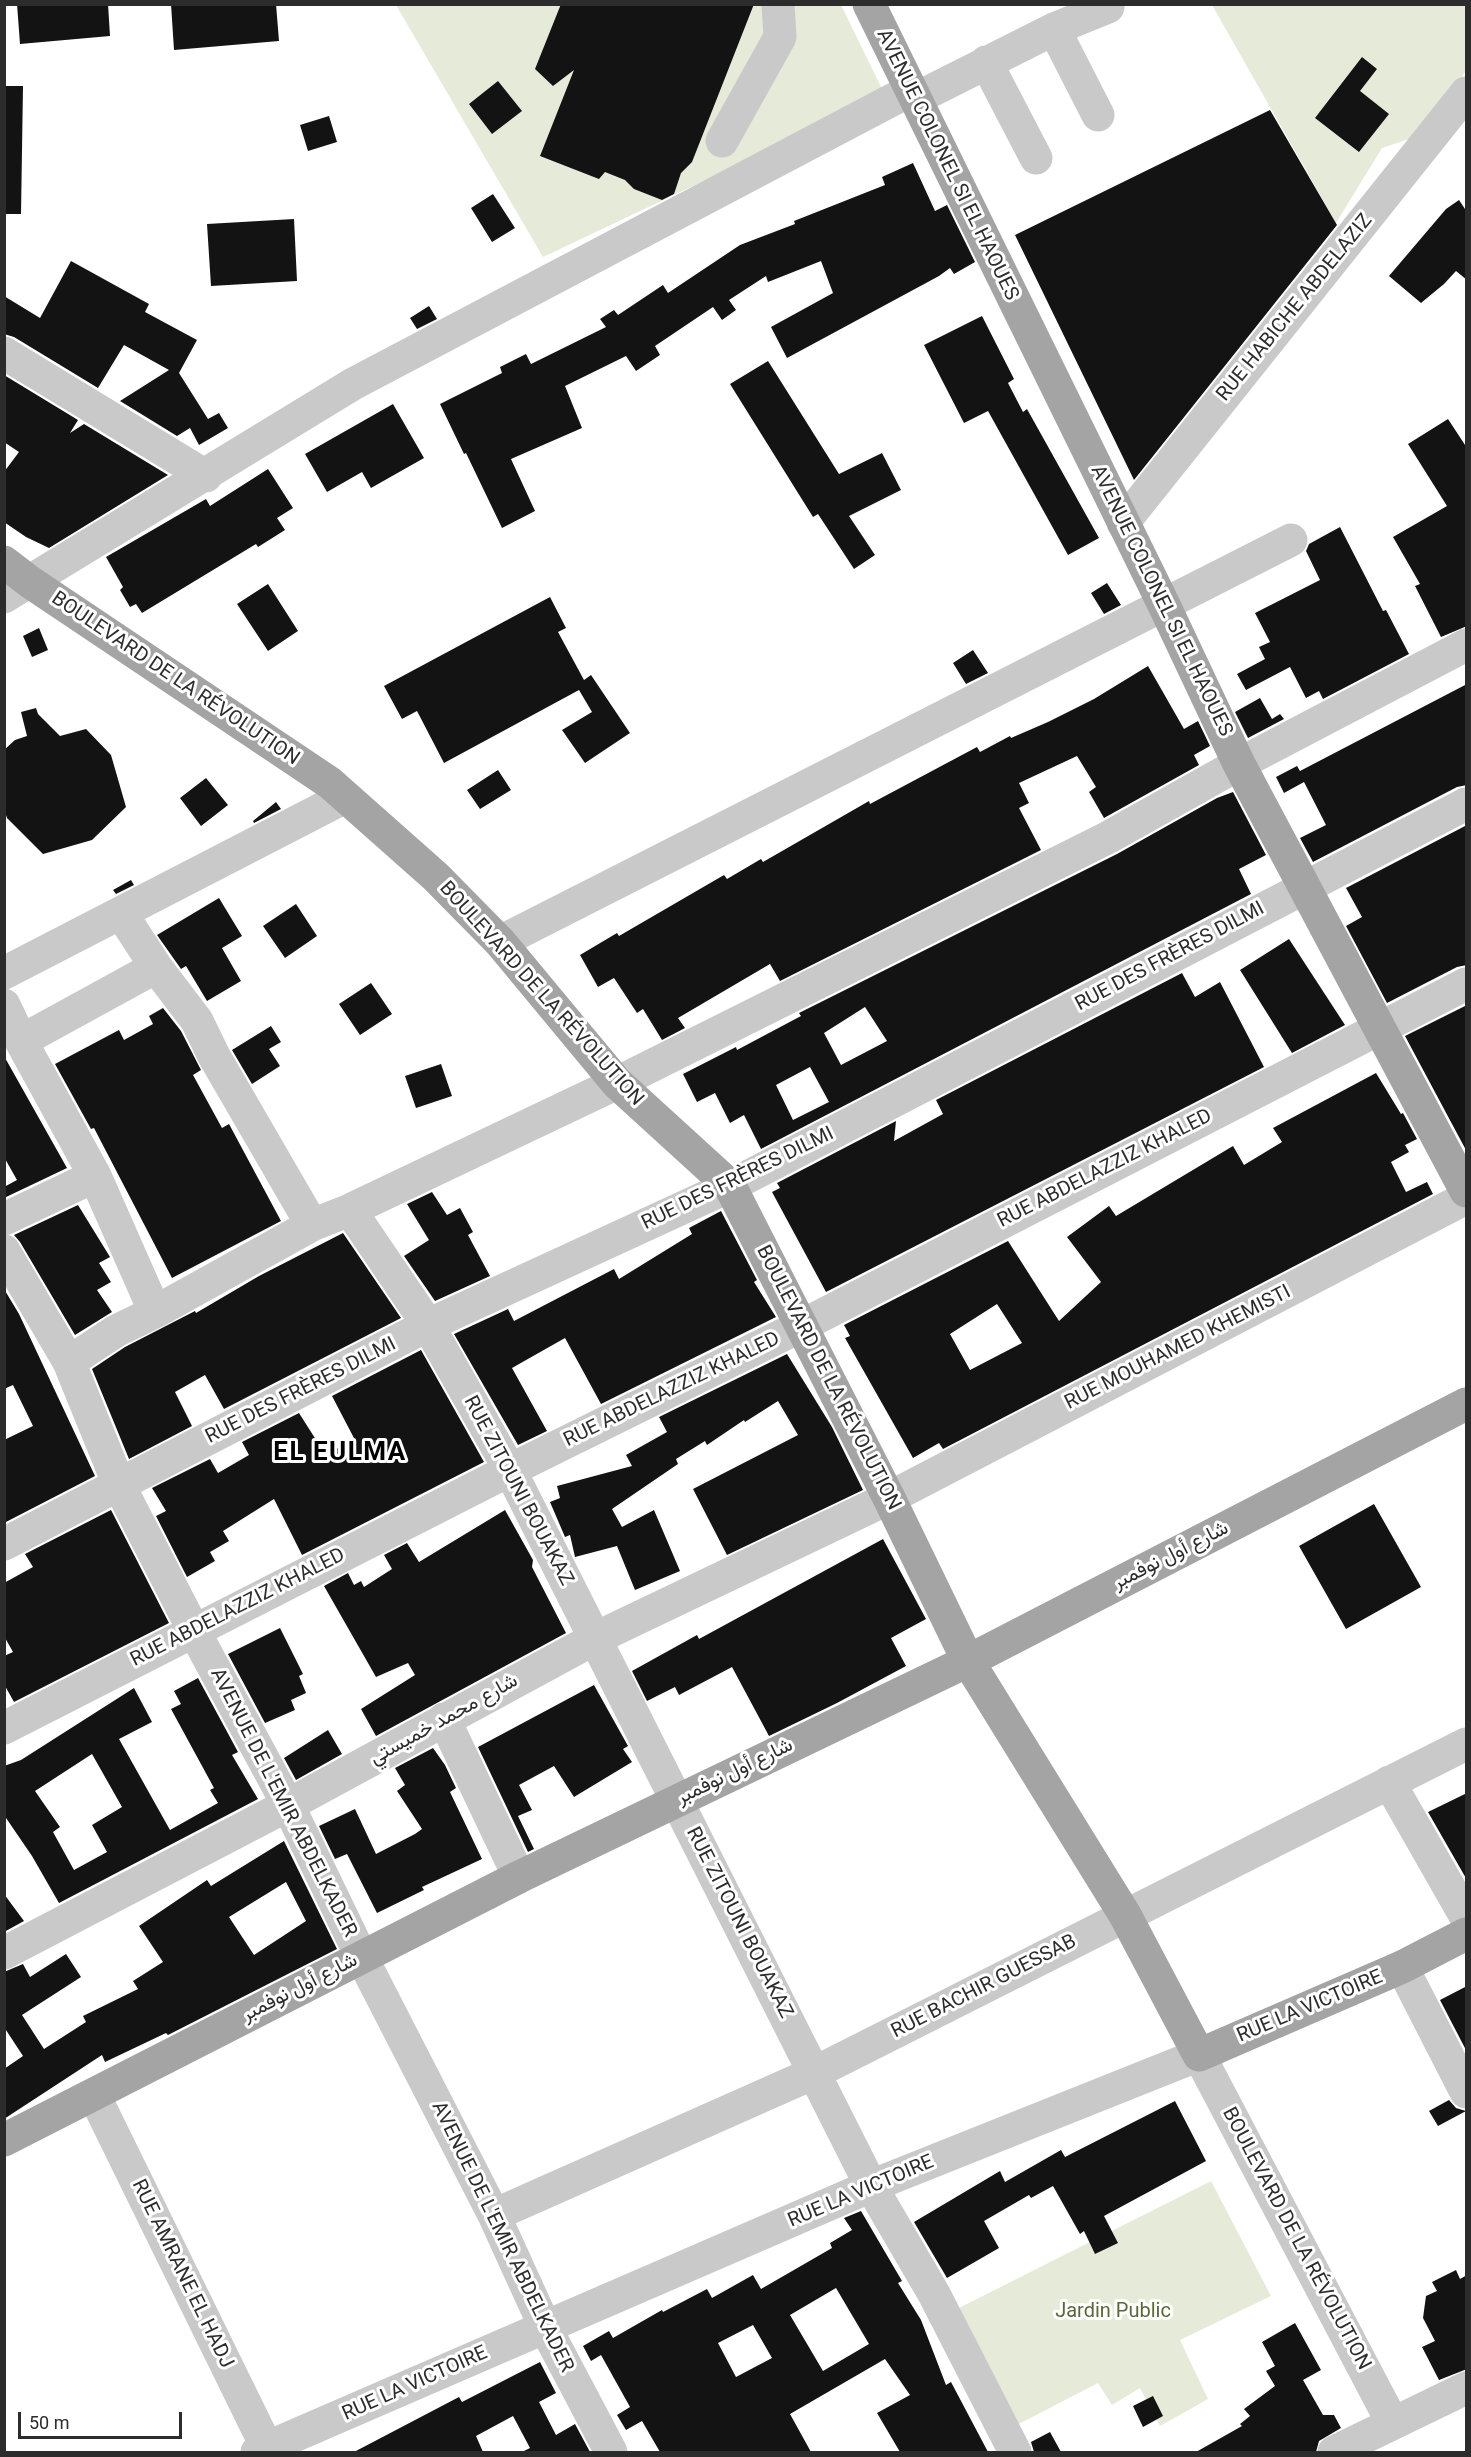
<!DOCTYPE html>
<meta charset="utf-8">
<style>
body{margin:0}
#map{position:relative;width:1471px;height:2457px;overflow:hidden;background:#fff;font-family:Roboto,sans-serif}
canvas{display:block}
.frame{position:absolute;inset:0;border:6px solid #2c2c2c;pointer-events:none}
.scale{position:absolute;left:18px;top:2412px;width:164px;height:27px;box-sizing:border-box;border:3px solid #2c2c2c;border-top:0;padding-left:8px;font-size:18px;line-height:21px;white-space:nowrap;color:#2c2c2c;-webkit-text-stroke:4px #fff;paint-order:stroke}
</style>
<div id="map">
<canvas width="1471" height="2457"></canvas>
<div class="frame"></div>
<div class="scale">50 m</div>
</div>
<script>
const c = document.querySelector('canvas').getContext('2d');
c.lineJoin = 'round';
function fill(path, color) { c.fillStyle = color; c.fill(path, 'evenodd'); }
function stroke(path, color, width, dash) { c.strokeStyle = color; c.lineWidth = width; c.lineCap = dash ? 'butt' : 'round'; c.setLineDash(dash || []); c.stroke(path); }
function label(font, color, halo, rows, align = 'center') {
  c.font = font + ' Roboto,Vazirmatn,sans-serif'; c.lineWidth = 6; c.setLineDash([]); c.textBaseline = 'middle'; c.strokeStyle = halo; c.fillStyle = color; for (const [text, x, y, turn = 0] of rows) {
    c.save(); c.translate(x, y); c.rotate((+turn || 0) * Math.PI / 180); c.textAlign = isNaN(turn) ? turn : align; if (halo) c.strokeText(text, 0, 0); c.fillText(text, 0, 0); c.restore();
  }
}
const green = new Path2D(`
 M396 5H841L885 95 543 257Z
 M1212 5H1466V71L1421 135 1382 148 1336 223Z
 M1211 2181 1271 2296 1180 2340 1208 2399 1160 2426 1140 2388 1112 2405 1098 2383 1009 2429 949 2313Z`);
const building = new Path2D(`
 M17 4H108L110 36 20 44Z
 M171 4H276L279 41 174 50Z
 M561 4H754L692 162 681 173 674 194 662 200 634 189 625 180 605 172 599 179 540 156 574 70 553 86 535 69Z
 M1362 57 1377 69 1360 91 1389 114 1359 152 1315 118Z
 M498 81 522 111 492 134 469 104Z
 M4 86H23L21 214H4Z
 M1270 110 1337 225 1134 480 1015 235Z
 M329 116 337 142 308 151 300 125Z
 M913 163 935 211 947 205 975 262 954 274 950 268 939 276 787 358 771 327 833 293 821 261 768 282 766 276 729 300 736 310 722 320 713 307 655 346 660 355 636 371 626 356 565 386 582 428 511 459 535 511 502 528 466 453 464 454 440 404 502 373 500 367 526 354 531 364 606 327 600 319 614 310 618 315 663 285 668 293 740 245 795 224 794 221 885 185 882 177Z
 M493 194 515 228 492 242 471 208Z
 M1459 200 1467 212V280L1456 271 1444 284 1421 303 1389 276 1446 209Z
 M294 219 297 281 211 286 207 224Z
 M71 261 149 304 145 312 197 340 179 373 208 419 219 413 228 428 199 445 190 428 177 436 120 401 169 370 124 345 98 388 14 337 4 334V296L40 318Z
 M429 306 437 319 417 329 410 318Z
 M982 316 1014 379 1008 383 1023 412 1027 409 1099 538 1068 555 988 411 964 423 924 345Z
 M768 361 839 474 882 453 901 490 849 516 875 555 854 569 818 514 813 517 730 384Z
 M4 375 78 420 70 433 84 424 168 475 49 548 26 537 4 522V472L19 452 4 442Z
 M393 404 424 458 371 488 362 472 327 492 305 454Z
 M1448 419 1467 448V626L1441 637 1415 586 1420 584 1393 537 1447 506 1408 444Z
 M268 469 293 508 277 518 285 530 258 547 256 544 142 613 136 604 130 607 120 590 123 587 106 557 206 499 210 506Z
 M1340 527 1383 611 1386 610 1409 654 1323 699 1319 691 1306 698 1290 667 1246 690 1237 674 1265 659 1259 647 1270 642 1255 613 1320 580 1306 551 1309 544Z
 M1107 583 1121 605 1104 614 1091 593Z
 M268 584 298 631 268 651 237 604Z
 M550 597 566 628 558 632 584 680 591 675 630 733 585 763 562 730 592 712 579 690 444 763 417 711 402 719 384 686Z
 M39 628 48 650 32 657 23 636Z
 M973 650 988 673 966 684 953 663Z
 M1148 666 1184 729 1198 721 1210 746 1194 755 1199 765 1104 818 1089 792 1096 787 1077 756 1019 783 1029 803 1019 808 1041 850 780 981 770 964 678 1018 685 1028 662 1040 643 1009 637 1013 614 978 598 987 580 955 617 933 619 936 724 875 727 879 761 859 763 862 869 801 870 804 977 747 980 752 1010 736 1011 738 1048 722 1094 699Z
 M1467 684V785L1457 787 1313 862 1300 838 1326 825 1304 782 1284 793 1276 777 1297 766 1300 771Z
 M1260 698 1272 719 1280 714 1284 719 1248 738 1235 712Z
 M36 708 38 714 60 736 86 729 111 755 126 807 92 840 43 854 7 818 4 809V750L15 740 27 736 21 712Z
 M498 770 511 790 480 809 467 790Z
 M206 778 228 805 201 826 180 798Z
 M1233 792 1266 855 1239 869 1251 894 761 1149 744 1115 730 1123 715 1093 697 1102 683 1074 736 1047 737 1050 801 1016 799 1013 1117 854 1217 798ZM865 1007 887 1041 841 1065 824 1033ZM810 1067 829 1102 793 1120 776 1085Z
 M276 802 281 809 254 823 253 821Z
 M1467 825V965L1457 967 1387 1003 1346 926 1362 917 1346 888Z
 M131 880 134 885 116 894 113 890Z
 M219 898 242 936 222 948 241 981 207 1001 186 966 181 969 157 935Z
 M296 904 317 936 285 958 263 926Z
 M1289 939 1345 1025 1292 1053 1240 970Z
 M1182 973 1195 997 1220 982 1264 1067 826 1292 772 1192 780 1188 777 1183 896 1121 894 1141 943 1114 936 1100Z
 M371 983 392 1014 360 1035 339 1004Z
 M1467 1005V1152L1405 1036Z
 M163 1008 181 1031 201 1070 193 1075 222 1128 229 1124 281 1221 172 1278 94 1128 91 1129 55 1064 119 1030 124 1040 153 1024 149 1016Z
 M271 1026 281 1042 269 1049 280 1066 252 1084 232 1050Z
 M4 1056 67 1168 4 1198V1187L17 1180 4 1157Z
 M441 1064 452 1096 416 1108 405 1076Z
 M1376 1073 1401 1114 1403 1113 1417 1139 1405 1145 1409 1152 1391 1162 1406 1192 1427 1182 1433 1194 943 1449 939 1443 913 1458 845 1338 850 1336 844 1325 1008 1241 1059 1321 1101 1282 1067 1237 1109 1206 1116 1216 1233 1146 1244 1165 1282 1142 1273 1128ZM997 1304 1022 1343 970 1370 950 1334Z
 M432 1192 447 1215 460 1208 473 1232 468 1235 490 1276 435 1301 404 1256 429 1240 407 1204Z
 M78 1205 110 1257 99 1263 111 1282 97 1290 112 1312 75 1335 20 1242 14 1235Z
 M721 1211 757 1280 754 1282 776 1317 601 1404 565 1338 512 1368 547 1431 518 1445 454 1334 508 1309 514 1321 614 1269 619 1279 692 1234 689 1228Z
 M343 1233 401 1318 224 1409 205 1375 175 1392 192 1426 129 1459 92 1369 125 1347 195 1311 196 1313 259 1276Z
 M4 1289 19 1314 95 1476 4 1523V1440L33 1426 13 1385 4 1389Z
 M421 1350 484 1462 302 1555 274 1499 223 1531 229 1541 210 1552 215 1561 187 1577 156 1516 166 1511 152 1488 210 1459 218 1473 249 1455 242 1442 299 1413 325 1454 355 1440 332 1396Z
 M787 1354 832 1427 863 1490 727 1555 693 1489 798 1435 778 1401 745 1422 744 1420 707 1445 705 1441 676 1459 678 1464 612 1509 622 1527 654 1510 680 1571 635 1590 617 1546 575 1557 570 1535 565 1537 550 1502 560 1498 557 1486 632 1466 626 1455 667 1432 659 1417Z
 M1374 1504 1421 1587 1346 1629 1299 1546Z
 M111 1510 169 1623 14 1702 4 1684V1656L13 1652 4 1636V1583L33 1567 25 1554Z
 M505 1510 533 1560 532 1567 566 1633 376 1736 361 1709 415 1675 408 1663 376 1677 324 1586 348 1573 354 1585 361 1581 364 1587 392 1569 384 1555 407 1543 419 1562Z
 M883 1539 926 1619 891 1638 906 1666 837 1703 769 1736 732 1667 679 1695 675 1687 647 1701 632 1671 697 1635 699 1639Z
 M280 1628 303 1674 299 1676 306 1693 291 1700 295 1710 265 1723 228 1654Z
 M198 1678 238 1752 232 1755 258 1799 59 1903 32 1856 4 1815V1766L21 1760 134 1688 152 1722 119 1739 170 1830 218 1803 210 1790 214 1788 171 1709 181 1704 174 1691ZM92 1754 122 1807 92 1825 107 1852 74 1870 53 1832 60 1827 35 1791Z
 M594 1685 628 1746 623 1749 632 1762 574 1797 554 1766 519 1785 532 1810 518 1816 534 1849 528 1852 478 1747Z
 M328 1730 342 1754 296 1780 284 1758Z
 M433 1748 445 1765 456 1788 450 1792 482 1859 422 1887 424 1890 377 1913 347 1854 335 1859 319 1826 355 1809 376 1854 415 1834 422 1829 397 1791 405 1785 395 1768Z
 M1467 1793V1880L1428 1812Z
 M284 1841 337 1949 168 2035 166 2033 105 2062 102 2055 4 2119V2069L23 2056 4 2027V1972L23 1964 30 1977 66 1954 81 1977 22 2015 44 2049 86 2022 83 2016 138 1989 133 1981 163 1962 139 1926 207 1880 211 1886ZM286 1882 306 1921 254 1955 229 1917Z
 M4 1894 24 1921 4 1932Z
 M1467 1986V2052L1440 2000Z
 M1449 2100 1456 2108 1466 2111 1438 2126 1429 2111Z
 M1175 2101 1206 2161 1104 2216 1118 2243 1095 2254 1084 2231 1080 2234 1053 2186 1031 2198 1029 2195 984 2221 999 2248 947 2278 914 2222 1000 2171 1005 2182 1061 2150 1065 2157Z
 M861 2211 902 2281 898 2283 921 2320 946 2385 951 2382 988 2452H900L877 2413 910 2395 885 2359 790 2414 811 2452H660L642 2421 626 2430 617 2415 630 2407 601 2355 591 2361 583 2346 609 2331 613 2338 662 2310 663 2312 707 2289 712 2298 753 2275 761 2289 832 2248 830 2243 852 2230 844 2218ZM836 2288 869 2344 823 2371 790 2315ZM753 2325 772 2358 736 2377 718 2343Z
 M1456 2270 1460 2279 1467 2275V2369L1439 2380 1422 2347 1435 2341 1423 2318 1426 2296 1437 2291 1432 2282Z
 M1295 2323 1321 2370 1303 2380 1323 2415H1334L1341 2428 1319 2441 1316 2452H1196L1242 2426 1240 2424 1250 2416 1244 2409 1275 2386 1266 2371 1275 2366 1262 2342Z
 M540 2362 556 2393 539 2402 556 2435 575 2424 590 2452H522L530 2448 513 2416 476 2436 483 2452H354L459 2397 462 2402Z
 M1153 2396 1163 2416 1143 2427 1133 2406Z
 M1050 2432 1061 2452H1034L1031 2442Z`);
const minor = new Path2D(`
 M1054 29 1098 115
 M986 62 1036 158
 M915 99 1054 29 1108 7
 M722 141 780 37 778 4
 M4 353 206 476
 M1123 523 1466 93
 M4 597 353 384 911 90
 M121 913 156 967 197 1021 214 1056 312 1225
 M500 942 1291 540
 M4 973 345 797
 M4 1005 21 1041 95 1176 155 1312
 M21 1041 156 967
 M350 1210 428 1325 510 1470 871 2186 934 2294 1015 2452
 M4 1219 95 1176
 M4 1251 69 1362 119 1485 194 1631 288 1805 361 1956 494 2215 545 2327 611 2452
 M69 1362 116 1331 155 1312 312 1225 350 1210 617 1083 1109 837 1239 764 1466 645
 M4 1544 428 1325 730 1186 1466 804
 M444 1719 519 1877
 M4 1728 510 1470 803 1325 1466 984
 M1389 1782 1466 1917
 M4 1953 288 1805 594 1639 889 1498 1466 1198
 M1402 1967 1466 2092
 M94 2095 269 2452
 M494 2215 814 2073 1466 1744
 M257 2452 871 2186 1199 2055 1392 2422
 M1334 2452 1466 2388`);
const major = new Path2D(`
 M869 4 1164 605 1239 764 1466 1191
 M4 562 30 582 330 783 436 877 500 942 617 1083 730 1186 889 1498 968 1661 1125 1915 1199 2055 1402 1967 1466 1934
 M4 2140 519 1877 968 1661 1466 1404`);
const streetNames = [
 ["AVENUE COLONEL SI EL HAOUES",947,165,64],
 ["RUE HABICHE ABDELAZIZ",1295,308,-51],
 ["AVENUE COLONEL SI EL HAOUES",1161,601,64],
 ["BOULEVARD DE LA RÉVOLUTION",175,679,34],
 ["RUE DES FRÈRES DILMI",1170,957,-28],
 ["BOULEVARD DE LA RÉVOLUTION",541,994,48],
 ["RUE ABDELAZZIZ KHALED",1105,1169,-27],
 ["RUE DES FRÈRES DILMI",738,1179,-26],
 ["RUE MOUHAMED KHEMISTI",1178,1348,-27],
 ["BOULEVARD DE LA RÉVOLUTION",828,1378,63],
 ["RUE ABDELAZZIZ KHALED",672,1390,-26],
 ["RUE DES FRÈRES DILMI",301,1391,-27],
 ["RUE ZITOUNI BOUAKAZ",518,1491,62],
 ["شارع أول نوفمبر",1171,1556,-27],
 ["RUE ABDELAZZIZ KHALED",238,1608,-27],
 ["شارع محمد خميستي",444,1720,-29],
 ["شارع أول نوفمبر",735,1772,-26],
 ["AVENUE DE L'EMIR ABDELKADER",283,1803,63],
 ["RUE ZITOUNI BOUAKAZ",739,1923,63],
 ["RUE BACHIR GUESSAB",984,1987,-27],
 ["شارع أول نوفمبر",300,1988,-27],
 ["RUE LA VICTOIRE",1310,2007,-23],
 ["RUE LA VICTOIRE",861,2192,-23],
 ["AVENUE DE L'EMIR ABDELKADER",502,2237,64],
 ["BOULEVARD DE LA RÉVOLUTION",1296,2239,62],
 ["RUE AMRANE EL HADJ",182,2274,64],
 ["RUE LA VICTOIRE",415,2384,-24]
];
const parkNames = [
 ["Jardin Public",1113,2312]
];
const districtNames = [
 ["EL EULMA",340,1453]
];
fill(green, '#e6ead8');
fill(building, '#131313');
stroke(minor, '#c9c9c9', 33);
stroke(major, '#a4a4a4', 33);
label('20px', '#2c2c2c', '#fff', streetNames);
label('20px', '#596839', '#fff', parkNames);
c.letterSpacing = '1.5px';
label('bold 26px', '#000', '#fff', districtNames);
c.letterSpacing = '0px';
</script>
